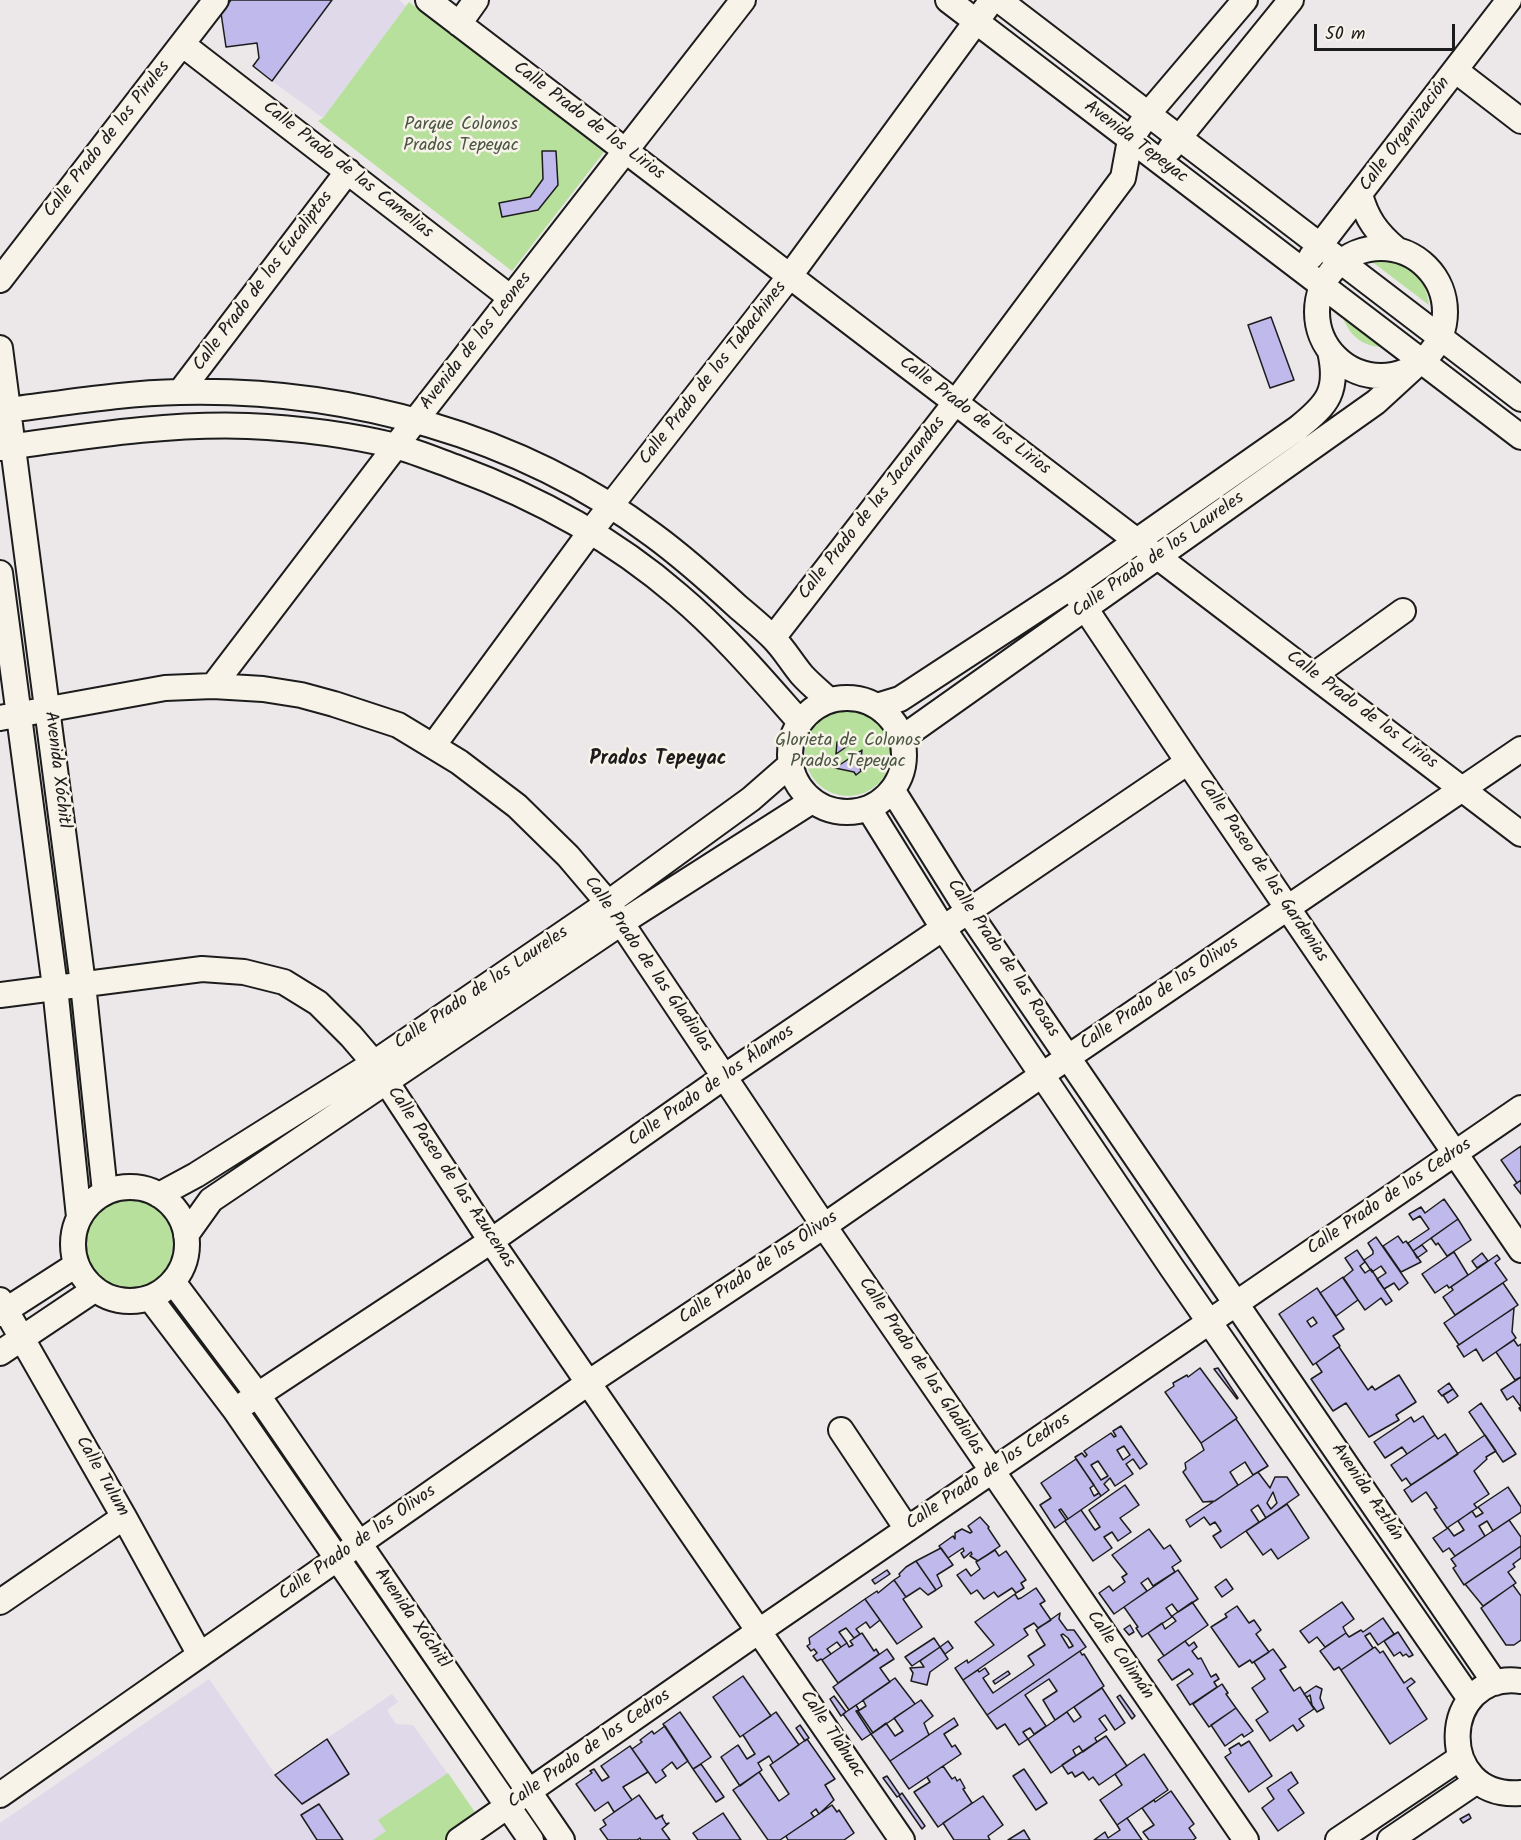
<!DOCTYPE html>
<meta charset="utf-8">
<style>
body{margin:0}
#map{position:relative;width:1521px;height:1840px;overflow:hidden;background:#ece7e9;font-family:Kalam,sans-serif}
canvas{display:block}
.scale{position:absolute;left:1314px;top:24px;width:141px;height:27px;box-sizing:border-box;border:3px solid #1c1c1c;border-top:0;padding-left:8px;font-size:18px;line-height:21px;white-space:nowrap;color:#1c1c1c;-webkit-text-stroke:4px #f7f3e8;paint-order:stroke}
</style>
<div id="map">
<canvas width="1521" height="1840"></canvas>
<div class="scale">50 m</div>
</div>
<script>
const c = document.querySelector('canvas').getContext('2d');
c.lineJoin = 'round';
function fill(path, color) { c.fillStyle = color; c.fill(path, 'evenodd'); }
function stroke(path, color, width, dash) { c.strokeStyle = color; c.lineWidth = width; c.lineCap = dash ? 'butt' : 'round'; c.setLineDash(dash || []); c.stroke(path); }
function label(font, color, halo, rows, align = 'center') {
  c.font = font + ' Kalam,sans-serif'; c.lineWidth = 5; c.setLineDash([]); c.textBaseline = 'middle'; c.strokeStyle = halo; c.fillStyle = color; for (const [text, x, y, turn = 0] of rows) {
    c.save(); c.translate(x, y); c.rotate((+turn || 0) * Math.PI / 180); c.textAlign = isNaN(turn) ? turn : align; if (halo) c.strokeText(text, 0, 0); c.fillText(text, 0, 0); c.restore();
  }
}
const built = new Path2D(`
 M332 0H399L406 6 323 118 272 81Z
 M209 1679 275 1774 392 1694 398 1702 387 1710 396 1724 413 1725 481 1821 453 1840H0V1823Z`);
const green = new Path2D(`
 M409 2 604 152 512 271 318 121 323 118Z
 M1383 259C1410 262 1426 278 1429 305L1371 261Z
 M1340 308 1395 347C1364 350 1347 337 1340 308Z
 M805 753a43 43 0 1 1 86 0a43 43 0 1 1-86 0Z
 M83 1244a45 45 0 1 1 90 0a45 45 0 1 1-90 0Z
 M448 1773 481 1821 453 1840H373L386 1831 378 1820Z`);
const building = new Path2D(`
 M231 0H332L272 81 253 66 259 58 257 43 226 47 221 13Z
 M542 151H556L558 185 538 210 502 217 499 203 530 197 543 179Z
 M1271 317 1294 380 1270 388 1248 325Z
 M837 742 849 745 836 754Z
 M862 750 860 768 861 771 856 775 854 772 835 768Z
 M1521 1146V1180L1517 1183 1501 1160Z
 M1521 1180V1194L1514 1185Z
 M1444 1199 1458 1219 1413 1251 1408 1243 1429 1229 1420 1216 1413 1220 1409 1214 1421 1207 1425 1213Z
 M1458 1219 1471 1240 1447 1256 1438 1243 1436 1245 1431 1238Z
 M1398 1236 1403 1243 1406 1241 1421 1262 1401 1272 1383 1246Z
 M1376 1237 1408 1283 1399 1290 1394 1283 1384 1289 1377 1279 1386 1273 1381 1266 1372 1272 1364 1260 1373 1254V1251L1368 1243Z
 M1422 1245 1427 1251 1417 1258 1413 1251Z
 M1357 1250 1365 1262 1360 1266 1365 1273 1371 1269 1392 1301 1386 1305 1381 1298 1365 1310 1343 1278 1353 1270 1345 1258Z
 M1454 1252 1468 1275 1449 1288 1447 1285 1435 1293 1422 1274Z
 M1482 1253 1488 1261 1477 1268 1472 1261Z
 M1497 1255 1500 1259 1495 1263 1507 1280 1455 1315 1443 1297 1453 1290 1451 1287Z
 M1343 1277 1358 1300 1336 1316 1320 1293Z
 M1503 1283 1518 1305 1459 1345 1444 1323Z
 M1317 1288 1344 1329 1333 1336 1340 1346 1313 1365 1279 1314ZM1313 1317 1317 1323 1311 1327 1307 1321Z
 M1514 1308 1512 1332 1516 1338 1483 1361 1476 1349 1464 1357 1457 1346Z
 M1514 1340 1518 1346 1521 1344V1377L1515 1380 1496 1352Z
 M1339 1347 1368 1390 1372 1386 1375 1390 1399 1375 1416 1402 1396 1415 1399 1420 1369 1437 1346 1403 1333 1411 1311 1379 1322 1372 1316 1363Z
 M1200 1368 1237 1418 1201 1443 1165 1392 1174 1386 1173 1383 1187 1375 1188 1377Z
 M1218 1368 1238 1398 1237 1399 1214 1369Z
 M1521 1377V1411L1519 1408 1521 1407 1513 1396 1507 1400 1501 1390Z
 M1449 1383 1453 1389 1442 1396 1438 1391Z
 M1453 1389 1458 1396 1448 1403 1443 1395Z
 M1481 1403 1516 1454 1503 1462 1469 1412Z
 M1423 1416 1435 1435 1407 1454 1402 1447 1385 1458 1374 1442 1411 1417 1414 1422Z
 M1236 1419 1268 1466 1253 1475 1245 1462 1230 1472 1238 1485 1215 1501 1203 1502 1183 1472 1186 1469 1185 1463 1204 1450 1201 1443Z
 M1121 1426 1147 1464 1140 1469 1133 1459 1126 1464 1133 1474 1115 1486 1110 1478 1104 1484 1109 1490 1101 1496 1075 1457 1082 1453 1085 1457 1087 1455 1084 1451 1111 1433 1114 1437 1116 1436 1113 1431ZM1124 1446 1130 1455 1123 1460 1117 1450ZM1098 1461 1108 1476 1101 1480 1091 1465Z
 M1445 1434 1458 1454 1411 1485 1406 1478 1402 1481 1391 1465 1435 1435 1438 1439Z
 M1485 1435 1496 1451 1486 1457 1487 1459 1474 1471 1489 1494 1474 1504 1477 1508 1447 1528 1434 1509 1437 1508 1426 1492 1412 1502 1404 1490Z
 M1076 1459 1094 1485 1090 1488 1094 1496 1099 1493 1101 1496 1068 1519 1061 1509 1059 1510 1066 1520 1055 1528 1040 1505 1051 1498 1041 1483Z
 M1258 1472 1270 1488 1275 1477H1287L1299 1495 1266 1518 1258 1505 1251 1510 1259 1522 1221 1548 1213 1536 1221 1531 1215 1522 1210 1525 1204 1517 1190 1527 1186 1520ZM1273 1492 1277 1503 1271 1509 1267 1503Z
 M1125 1485 1139 1505 1120 1518 1131 1532 1118 1541 1112 1532 1104 1537 1112 1548 1093 1561 1065 1521 1081 1510 1095 1530 1100 1527 1089 1510Z
 M1508 1487 1521 1507V1512L1493 1531 1487 1521 1479 1526 1485 1536 1455 1556 1449 1548 1443 1552 1433 1538 1448 1528 1454 1536 1464 1530 1458 1521 1472 1511 1476 1517 1483 1513 1478 1507Z
 M1287 1504 1309 1538 1278 1559 1271 1549 1263 1555 1246 1531Z
 M980 1517 989 1527 988 1528 1000 1546 978 1561 970 1556 972 1554 971 1552 964 1558 961 1553 964 1551 963 1548 948 1558 939 1546 953 1536 955 1539V1533L962 1529 970 1533 972 1532 968 1526Z
 M1509 1520 1521 1537V1546L1464 1585 1453 1568 1456 1566 1451 1559Z
 M1149 1529 1164 1549 1170 1545 1181 1561 1172 1567 1175 1572 1153 1586 1148 1578 1141 1583 1147 1591 1114 1614 1099 1593 1109 1586 1113 1591 1125 1582 1122 1577 1127 1574 1112 1555Z
 M1521 1546V1558L1513 1564 1515 1567 1508 1572 1516 1583 1483 1606 1465 1584Z
 M941 1548 953 1565 937 1575 942 1586 936 1590 916 1561Z
 M995 1550 999 1556 1006 1551 1026 1580 1021 1583 1024 1588 1016 1593 1012 1588 998 1597 994 1592 984 1599 977 1590 971 1594 957 1575 966 1569 971 1576 980 1569 976 1562Z
 M916 1561 936 1590 928 1595 920 1588 906 1597 894 1580 900 1576 899 1574 906 1567Z
 M887 1570 890 1574 875 1584 872 1580Z
 M1178 1570 1198 1599 1178 1612 1172 1604 1166 1608 1172 1617 1142 1637 1136 1628 1138 1627 1124 1607Z
 M1226 1579 1233 1589 1222 1597 1215 1587Z
 M894 1580 906 1597 903 1599 922 1627 897 1644 865 1599 877 1591 878 1593Z
 M1513 1585 1521 1596V1640L1514 1645H1506L1481 1608Z
 M1036 1588 1045 1601 1040 1604 1051 1620 1038 1628 1034 1623 1024 1629 1028 1635 963 1680 955 1668 967 1660 968 1663 994 1645 975 1622 1015 1594 1018 1599 1021 1598Z
 M865 1599 880 1620 870 1628 866 1622 856 1629 860 1634 854 1638 846 1628 839 1632 847 1643 841 1647 837 1642 827 1649 831 1654 822 1660 821 1659 817 1661 813 1656 817 1653 814 1649 811 1651 807 1646 810 1644 809 1638Z
 M1192 1602 1208 1625 1164 1656 1148 1633 1162 1623 1165 1629 1176 1621 1172 1616Z
 M1342 1602 1354 1619 1343 1627 1346 1633 1325 1647 1317 1637 1309 1643 1300 1631Z
 M1237 1606 1249 1623 1254 1620 1261 1630 1256 1634 1269 1652 1252 1663 1250 1660 1239 1667 1211 1627 1227 1617 1225 1614Z
 M1060 1613 1059 1619 1067 1630H1074L1086 1647 987 1715 963 1680 978 1670 979 1672 985 1668 989 1674 983 1678 993 1693 1034 1665 1028 1656 1045 1645 1036 1630ZM1063 1634 1068 1638 1073 1646 1069 1648 1061 1635Z
 M1383 1618 1394 1634 1378 1645 1370 1633 1365 1636 1373 1648 1341 1670 1339 1667 1334 1670 1320 1651 1346 1633 1349 1637 1361 1630 1363 1632Z
 M1130 1625 1134 1632 1129 1635 1124 1629Z
 M1398 1632 1413 1655 1409 1657 1406 1654 1403 1656 1400 1652 1394 1656 1384 1641Z
 M862 1633 874 1651 876 1649 879 1654 838 1683 822 1660 847 1643 849 1647 853 1645 850 1641Z
 M934 1638 940 1647 912 1666 905 1657Z
 M948 1641 953 1648 945 1654 940 1647Z
 M1185 1641 1189 1646 1194 1642 1197 1647 1192 1651 1198 1659 1201 1658 1211 1677 1216 1674 1219 1679 1214 1682 1217 1687 1190 1705 1177 1685 1193 1674 1189 1669 1172 1680 1158 1660Z
 M940 1647 948 1659 930 1672 927 1685 911 1681 913 1673 910 1668 924 1667 920 1661Z
 M1375 1647 1380 1653 1383 1651 1404 1683 1411 1678 1415 1682 1407 1688 1427 1719 1390 1744 1341 1670Z
 M887 1649 894 1659 880 1668 890 1682 849 1710 833 1687Z
 M1273 1649 1286 1667 1280 1670 1294 1691 1300 1687 1314 1709 1299 1719 1304 1726 1297 1731 1293 1725 1270 1741 1256 1720 1268 1712 1252 1688 1265 1679 1254 1662Z
 M1080 1651 1082 1655 1084 1654 1104 1686 1055 1720 1043 1700 1057 1691 1049 1679 1025 1695 1046 1726 1034 1734 1030 1728 1023 1732 1028 1739 1019 1745 1005 1724 997 1729 987 1715Z
 M1008 1671 1010 1674 995 1684 993 1681Z
 M743 1676 771 1716 740 1737 713 1697Z
 M895 1678 915 1704 873 1733 858 1711 866 1706 863 1700Z
 M1222 1684 1228 1693 1226 1694 1236 1708 1209 1727 1193 1704Z
 M1316 1686 1322 1689 1320 1698 1324 1708 1317 1712 1312 1705 1310 1695 1307 1697 1304 1694Z
 M1102 1688 1125 1723 1115 1730 1105 1715 1099 1719 1107 1730 1095 1738 1097 1742 1083 1752 1079 1746 1073 1750 1076 1756 1051 1773 1028 1739 1067 1712 1074 1722 1081 1717 1074 1707Z
 M1120 1695 1135 1716 1132 1719 1117 1697Z
 M834 1696 846 1712 841 1716 830 1699Z
 M921 1700 933 1716 924 1723 929 1735 890 1761 871 1734 886 1723 895 1736 903 1731 894 1718Z
 M856 1705 859 1710 856 1711 871 1734 862 1740 843 1714Z
 M1236 1708 1253 1731 1244 1737 1242 1734 1225 1746 1211 1725Z
 M680 1712 711 1757 693 1769 663 1724Z
 M776 1712 799 1745 773 1763 769 1756 758 1763 762 1770 740 1786 721 1757 738 1745 747 1759 755 1754 743 1735Z
 M954 1718 958 1725 944 1734 952 1747 955 1745 961 1754 909 1789 890 1761Z
 M800 1725 809 1738 805 1741 796 1728Z
 M665 1726 688 1761 677 1769 672 1762 662 1770 666 1776 656 1783 632 1749 642 1742 640 1740 652 1731 654 1734Z
 M1106 1736 1127 1766 1099 1785 1093 1777 1089 1780 1083 1772 1075 1777 1072 1772 1068 1774 1062 1765Z
 M327 1739 349 1774 302 1804 275 1775Z
 M807 1739 835 1779 825 1785 834 1800 819 1814 816 1809 811 1813 814 1817 780 1840H768L733 1790 759 1772 779 1801 789 1794 770 1765Z
 M1249 1741 1272 1776 1249 1792 1225 1757 1231 1753 1229 1749 1239 1743 1241 1746Z
 M630 1746 648 1772 623 1787 632 1800 614 1812 608 1802 595 1811 576 1784 592 1773 590 1771 594 1769 602 1781 609 1777 601 1766Z
 M1144 1754 1168 1790 1117 1825 1100 1800 1122 1785 1115 1774Z
 M701 1764 724 1797 716 1802 693 1769Z
 M943 1766 952 1779 955 1777 957 1781 960 1779 965 1788 963 1789 972 1803 938 1827 914 1792 930 1782 927 1777Z
 M1024 1769 1047 1803 1036 1810 1013 1776Z
 M1291 1772 1298 1783 1288 1790 1304 1813 1278 1831 1262 1808 1274 1799 1267 1788Z
 M887 1776 900 1795 897 1797 883 1778Z
 M1171 1791 1194 1824 1189 1828 1196 1838 1193 1840H1149L1143 1832 1154 1825 1142 1808 1154 1800 1155 1802Z
 M902 1793 925 1826 922 1829 899 1796Z
 M639 1795 656 1819 663 1815 662 1817 666 1824 669 1823 662 1829 670 1840H641L640 1838 637 1840H608L600 1829 606 1825 603 1820Z
 M983 1796 1003 1825 988 1836 990 1840H954L943 1823Z
 M319 1804 343 1840H317L301 1815Z
 M832 1805 837 1812 839 1810 854 1833 844 1840H788L786 1836Z
 M723 1813 741 1840H698L693 1833Z
 M1469 1814 1471 1818 1463 1823 1460 1819Z
 M1127 1818 1142 1840H1094L1105 1832 1108 1838 1120 1830 1117 1825Z
 M1024 1830 1030 1840H1008Z`);
const minor = new Path2D(`
 M428 0 1521 834
 M948 0 1521 437
 M999 0 1521 399
 M459 24 476 0
 M182 44 511 298
 M1455 70 1521 121
 M1170 149 1291 0
 M1360 194C1366 218 1377 233 1396 249
 M1317 312a64 64 0 1 1 128 0a64 64 0 1 1-128 0Z
 M1311 257 1509 0
 M0 280 216 0
 M0 348 83 984 105 1192
 M180 392 348 171
 M0 411C59 404 121 393 180 392 346 388 520 435 653 535 683 557 711 582 738 607 750 617 762 627 773 638 784 649 792 663 802 675 810 684 820 692 829 700
 M0 448C82 437 165 423 248 426 295 428 350 435 396 446 416 452 436 460 455 467 536 497 612 538 678 595 723 633 761 678 800 722
 M0 573 55 987 79 1217
 M1071 587 1188 762 1521 1250
 M773 638 955 403 1123 178 1130 140 1148 114 1245 0
 M1314 675 1403 611
 M213 686 415 421 743 0
 M790 755a57 57 0 1 1 114 0a57 57 0 1 1-114 0Z
 M877 706 900 699 1071 587 1298 428C1328 404 1339 391 1330 351
 M0 718 165 688 213 686 263 689 301 695 334 704 398 725 459 762 517 806 568 856 608 903 824 1226 1246 1840
 M902 738 1376 402 1412 369
 M433 746 591 531 789 277 992 0
 M893 791 968 911 1495 1683
 M869 809 943 928 1172 1268 1470 1699
 M0 995 202 969 244 972 284 982 318 1003 351 1036 374 1063 491 1241 902 1840
 M73 1244a57 57 0 1 1 114 0a57 57 0 1 1-114 0Z
 M159 1195 196 1175 374 1063 608 903 751 799 791 764
 M186 1235 211 1200 621 923 812 801
 M173 1282 257 1394 562 1840
 M150 1298 235 1410 531 1840
 M0 1300 124 1517 200 1655
 M0 1314 76 1265
 M0 1353 94 1290
 M235 1410 491 1241 724 1077 1188 762
 M841 1430 907 1529
 M0 1602 124 1517
 M1521 1681C1439 1670 1434 1800 1521 1793
 M0 1795 588 1383 824 1226 1042 1075 1521 749
 M459 1840 759 1631 1521 1108
 M1338 1840 1460 1758
 M1390 1840 1477 1781`);
const streetNames = [
 ["Calle Prado de los Lirios",588,122,37],
 ["Calle Organización",1406,135,-53],
 ["Calle Prado de los Pirules",108,140,-52],
 ["Avenida Tepeyac",1135,143,37],
 ["Calle Prado de las Camelias",347,171,38],
 ["Calle Prado de los Eucaliptos",264,282,-53],
 ["Avenida de los Leones",477,342,-52],
 ["Calle Prado de los Tabachines",714,374,-52],
 ["Calle Prado de los Lirios",974,417,37],
 ["Calle Prado de las Jacarandas",873,509,-52],
 ["Calle Prado de los Laureles",1159,556,-35],
 ["Calle Prado de los Lirios",1361,711,37],
 ["Avenida Xóchitl",56,770,83],
 ["Calle Paseo de las Gardenias",1262,871,56],
 ["Calle Prado de las Rosas",1002,959,56],
 ["Calle Prado de las Gladiolas",647,965,55],
 ["Calle Prado de los Laureles",482,989,-34],
 ["Calle Prado de los Olivos",1160,995,-34],
 ["Calle Prado de los Álamos",712,1087,-35],
 ["Calle Paseo de las Azucenas",450,1178,56],
 ["Calle Prado de los Cedros",1390,1198,-34],
 ["Calle Prado de los Olivos",759,1269,-34],
 ["Calle Prado de las Gladiolas",920,1367,56],
 ["Calle Prado de los Cedros",989,1473,-34],
 ["Calle Tulum",101,1477,60],
 ["Avenida Aztlán",1366,1493,56],
 ["Calle Prado de los Olivos",358,1544,-35],
 ["Avenida Xóchitl",411,1619,55],
 ["Calle Colimán",1119,1656,55],
 ["Calle Tláhuac",831,1735,56],
 ["Calle Prado de los Cedros",590,1750,-35]
];
const parkNames = [
 ["Parque Colonos",461,126],
 ["Prados Tepeyac",461,147],
 ["Glorieta de Colonos",848,742],
 ["Prados Tepeyac",848,763]
];
const neighbourhoodNames = [
 ["Prados Tepeyac",658,761]
];
fill(built, '#dfd9ea');
fill(green, '#b8e09d');
fill(building, '#c0b9eb');
stroke(building, '#1c1c1c', 1.5);
stroke(minor, '#1c1c1c', 28);
stroke(minor, '#f7f3e8', 24);
label('18px', '#1c1c1c', '#f7f3e8', streetNames);
label('18px', '#4b5743', '#f7f3e8', parkNames);
label('bold 20px', '#1c1c1c', '#f7f3e8', neighbourhoodNames);
</script>
